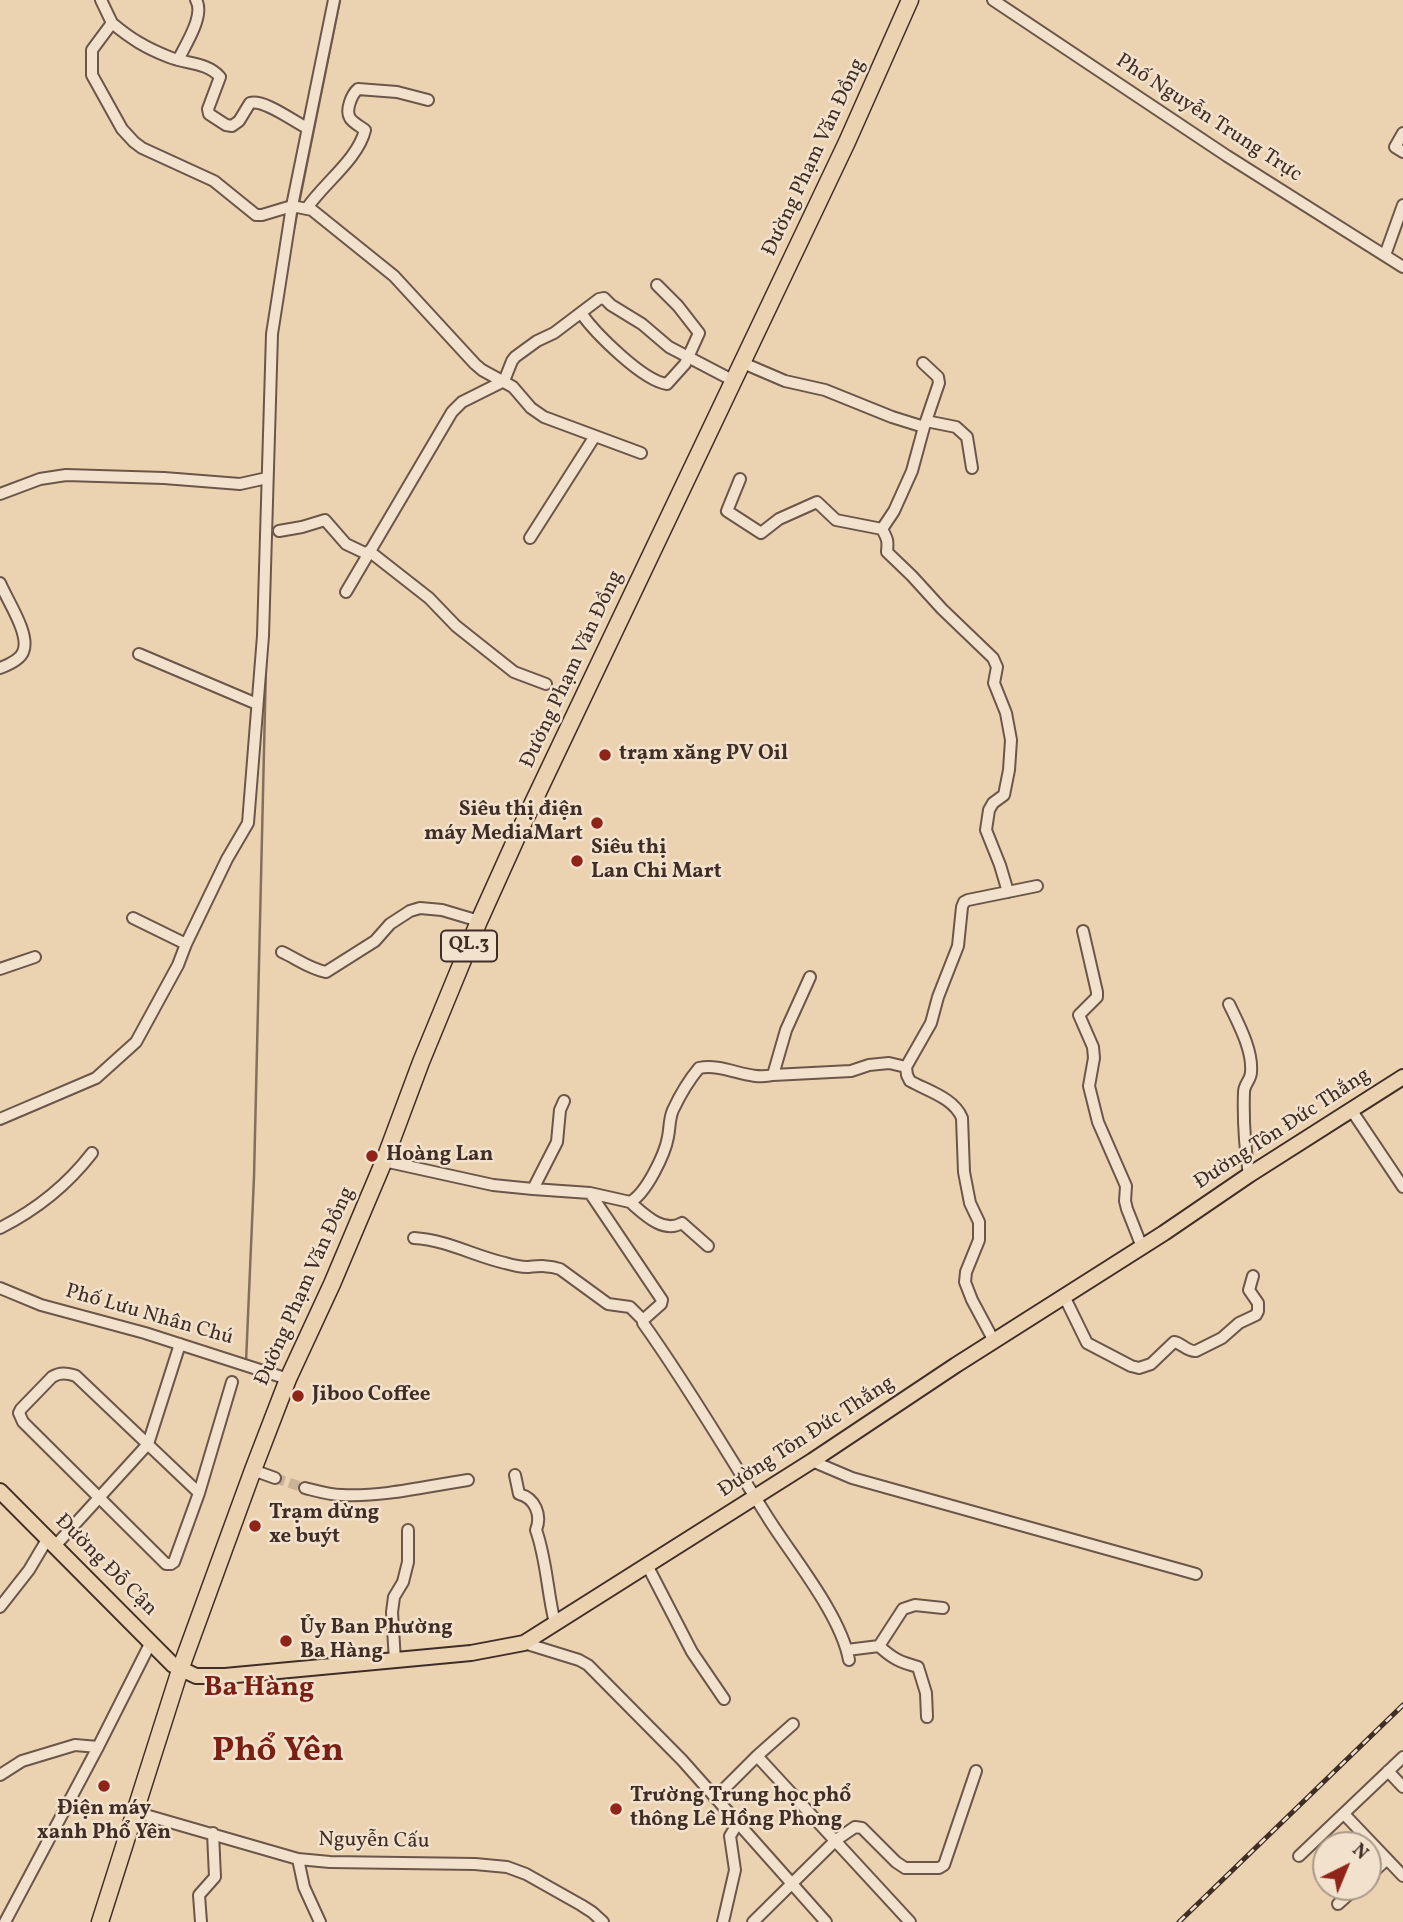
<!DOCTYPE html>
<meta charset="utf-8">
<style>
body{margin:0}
#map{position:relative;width:1403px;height:1922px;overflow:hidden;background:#ebd3b2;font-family:Vollkorn,serif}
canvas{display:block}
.north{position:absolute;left:1312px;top:1831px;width:70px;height:70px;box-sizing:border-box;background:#f2e2cd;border:2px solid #ab9a8a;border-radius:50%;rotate:43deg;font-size:19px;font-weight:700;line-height:28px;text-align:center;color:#402d26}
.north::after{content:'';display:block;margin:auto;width:24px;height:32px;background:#8f2418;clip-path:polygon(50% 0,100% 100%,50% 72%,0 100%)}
</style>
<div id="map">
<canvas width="1403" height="1922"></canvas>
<div class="north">N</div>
</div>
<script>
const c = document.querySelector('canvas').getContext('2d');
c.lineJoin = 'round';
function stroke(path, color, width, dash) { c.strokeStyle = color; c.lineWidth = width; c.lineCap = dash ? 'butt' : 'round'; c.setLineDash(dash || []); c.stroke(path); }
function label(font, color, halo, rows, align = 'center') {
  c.font = font + ' Vollkorn,serif'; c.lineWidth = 5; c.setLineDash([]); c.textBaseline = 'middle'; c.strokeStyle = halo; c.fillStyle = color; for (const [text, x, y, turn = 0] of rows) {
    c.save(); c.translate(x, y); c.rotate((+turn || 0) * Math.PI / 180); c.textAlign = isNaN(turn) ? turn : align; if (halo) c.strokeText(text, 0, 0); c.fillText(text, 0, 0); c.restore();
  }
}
const stream = new Path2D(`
 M299 203 340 0
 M293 234 298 209
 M246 1362 254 1177 266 665`);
const minorTunnel = new Path2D(`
 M275 1478 305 1488`);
const minor = new Path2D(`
 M101 0 112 23 92 50V75L122 129 134 142 142 148 214 181 256 215H262L292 206 312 210 394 276 475 364 482 370 513 387 531 408 544 417 641 453
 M993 0 1227 156 1403 267
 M112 23C131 39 146 48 169 57 186 64 207 62 220 77L208 109 209 114 226 125 232 126 239 121 250 103C264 99 293 121 307 128
 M178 60C186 44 205 15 196 0
 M1403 133 1395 147 1403 152
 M307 208C324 183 358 159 365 130 361 127 352 122 350 118 345 110 352 94 358 89L397 92 428 100
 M1385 255 1403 205
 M581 313C595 333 643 381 667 384L685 364 699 333 678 306 657 285
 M743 363 785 381 825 390 892 417 924 427
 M926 421 956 427 967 437 972 468
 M740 479 727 511 761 533 779 519 817 502 836 520 882 529C888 540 888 541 887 552L912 576 942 609 993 658 997 667 994 683 1006 713 1011 740 1009 770 1004 795 993 803 989 810 986 830 1000 865 1008 892
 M0 494 40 479 66 475 164 478 240 484 267 478
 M882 529 894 511 912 471 924 427 939 383 938 377 923 363
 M279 531 302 527 325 520 346 544 367 554
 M530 538 595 436
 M369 551 429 598 456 626 514 672 546 684
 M0 583C7 600 31 635 23 652 20 660 8 665 0 668
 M346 592 452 412 462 402 504 381 512 361 515 357 537 341 554 333 599 299 604 298 611 305 642 324 669 347 734 381
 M139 654 257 704
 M133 918 186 944
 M1083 931 1097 992V997L1079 1015 1093 1047 1094 1058 1089 1086 1098 1122 1126 1186 1125 1201 1127 1209 1142 1247
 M282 952C297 959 310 969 326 972L375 941 390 924 410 911 420 908 442 910 479 921
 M0 969 35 957
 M1229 1004C1238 1023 1253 1050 1251 1072 1251 1080 1244 1084 1244 1092 1243 1120 1245 1148 1249 1175
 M773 1075 786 1030 810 977
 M1352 1111 1403 1187
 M0 1119 96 1078 136 1042 178 965 186 944 227 859 248 823 263 636 272 334 292 206 334 0
 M384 1161 493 1185 533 1189 590 1193 630 1202C646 1194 665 1154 668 1137 670 1127 669 1119 673 1110 680 1095 689 1080 699 1068 725 1063 747 1081 773 1075L851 1071 869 1065 889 1063 906 1067
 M533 1189 557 1142 560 1110 564 1101
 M590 1193 662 1300 661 1304 643 1320V1323C689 1387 728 1455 770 1521 795 1560 841 1616 849 1660
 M630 1202C644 1214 663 1234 682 1223L708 1246
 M0 1228C36 1210 68 1184 92 1153
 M414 1238C447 1240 474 1256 505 1263 512 1265 521 1267 527 1267 539 1266 549 1265 560 1269L608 1304 630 1307 643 1320
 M0 1288 41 1305 145 1333 288 1379
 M1064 1296 1087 1343 1131 1366 1139 1368 1151 1364 1174 1342C1182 1343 1187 1352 1196 1351L1222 1338 1239 1323 1256 1315 1258 1311V1303L1249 1290 1253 1276
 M994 1341 972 1300 965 1282 966 1272 979 1240V1222L970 1203 964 1172 962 1118C954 1098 928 1091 910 1081L907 1075 906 1067 931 1023 938 997 958 946 962 907 964 902 968 900 1037 886
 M812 1461 852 1478 1196 1574
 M253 1470 275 1478
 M515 1475 519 1494C535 1498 542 1515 536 1530 547 1561 547 1592 555 1623
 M305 1488C317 1491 330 1495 342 1495 384 1497 427 1486 468 1480
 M199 1493 76 1376C67 1373 60 1372 52 1377L21 1409 19 1413 23 1422 162 1560 166 1564H171L174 1562 199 1493 232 1382
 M55 1546 148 1444 180 1344
 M647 1565 692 1652 724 1699
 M0 1607 29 1570 48 1538
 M524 1643 579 1660 588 1665 682 1760 826 1922
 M879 1646C893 1659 900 1662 918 1667L926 1693 927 1717
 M879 1646 903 1609 915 1605 943 1608
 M847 1650 879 1646
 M395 1661 392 1612 394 1597 403 1582 408 1562V1530
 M757 1756 910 1922
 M1388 1771 1403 1787
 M0 1775 22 1761 75 1745 98 1747
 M715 1798 757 1756 793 1724
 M135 1812 298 1859 330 1862 475 1864 507 1867 526 1874 581 1905 592 1912 603 1922
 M1344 1814 1403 1876
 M1299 1856 1403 1757
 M298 1859 304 1887 320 1922
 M1368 1877 1387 1859
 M1338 1904 1357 1887
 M5 1922 98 1747 151 1642
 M201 1922 199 1895 215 1877 213 1833
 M723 1922 735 1870 730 1836 738 1823
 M753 1922 836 1840 855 1827 862 1828 896 1862 905 1868H939L944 1865 976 1771`);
const major = new Path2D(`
 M0 1491 173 1665 196 1676H225L471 1653 524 1643 812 1461 956 1365 1164 1233 1249 1175 1403 1077`);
const highway = new Path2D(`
 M100 1922 180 1670 253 1470 288 1379 332 1284 384 1161 421 1062 479 921 520 830 847 142 910 0`);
const rail = new Path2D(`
 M1179 1922 1403 1705`);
const markers = [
 [605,755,7,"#8f2418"],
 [597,823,7,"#8f2418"],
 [577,861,7,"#8f2418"],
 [372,1156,7,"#8f2418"],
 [298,1396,7,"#8f2418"],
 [255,1526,7,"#8f2418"],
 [286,1641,7,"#8f2418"],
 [104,1786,7,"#8f2418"],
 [616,1809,7,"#8f2418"]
];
const shields = [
 [469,946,56]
];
const shieldNames = [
 ["QL.3",469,946]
];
const streetNames = [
 ["Phố Nguyễn Trung Trực",1208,119,33],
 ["Đường Phạm Văn Đồng",815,158,-65],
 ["Đường Phạm Văn Đồng",573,670,-65],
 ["Đường Tôn Đức Thắng",1283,1130,-33],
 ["Đường Phạm Văn Đồng",306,1287,-66],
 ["Phố Lưu Nhân Chú",149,1316,16],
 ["Đường Tôn Đức Thắng",807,1438,-33],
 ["Đường Đỗ Cận",105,1566,45],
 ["Nguyễn Cấu",374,1842,1]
];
const poiNames = [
 ["trạm xăng PV Oil",619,755],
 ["Siêu thị điện",583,811,"right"],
 ["máy MediaMart",583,835,"right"],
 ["Siêu thị",591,849],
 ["Lan Chi Mart",591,873],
 ["Hoàng Lan",386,1156],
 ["Jiboo Coffee",312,1396],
 ["Trạm dừng",269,1514],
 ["xe buýt",269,1538],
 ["Ủy Ban Phường",300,1629],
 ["Ba Hàng",300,1653],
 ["Trường Trung học phổ",630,1797],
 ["thông Lê Hồng Phong",630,1821],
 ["Điện máy",104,1810,"center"],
 ["xanh Phổ Yên",104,1834,"center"]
];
const districtNames = [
 ["Ba Hàng",259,1690]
];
const townNames = [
 ["Phổ Yên",278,1754]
];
stroke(stream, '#846f5d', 2.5);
stroke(minorTunnel, '#c9b296', 10, [10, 5]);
stroke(minor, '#6b5649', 14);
stroke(major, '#402d26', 18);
stroke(highway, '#402d26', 19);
stroke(minor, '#f2e2cd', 10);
stroke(major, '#ebd3b2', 14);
stroke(highway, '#ebd3b2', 16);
stroke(rail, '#402d26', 5);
stroke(rail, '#f2e2cd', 2.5, [8]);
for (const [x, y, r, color] of markers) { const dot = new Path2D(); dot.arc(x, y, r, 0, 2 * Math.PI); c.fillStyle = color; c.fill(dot); stroke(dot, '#f2e2cd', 2.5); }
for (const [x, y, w] of shields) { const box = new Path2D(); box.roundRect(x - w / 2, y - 15.5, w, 31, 5); c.fillStyle = '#f2e2cd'; c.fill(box); stroke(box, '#402d26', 2); }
label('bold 19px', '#402d26', null, shieldNames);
label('21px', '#402d26', '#f2e2cd', streetNames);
label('bold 21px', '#402d26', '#f2e2cd', poiNames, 'left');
label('bold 28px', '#7a1f14', '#f2e2cd', districtNames);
label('bold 35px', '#7a1f14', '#f2e2cd', townNames);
</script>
